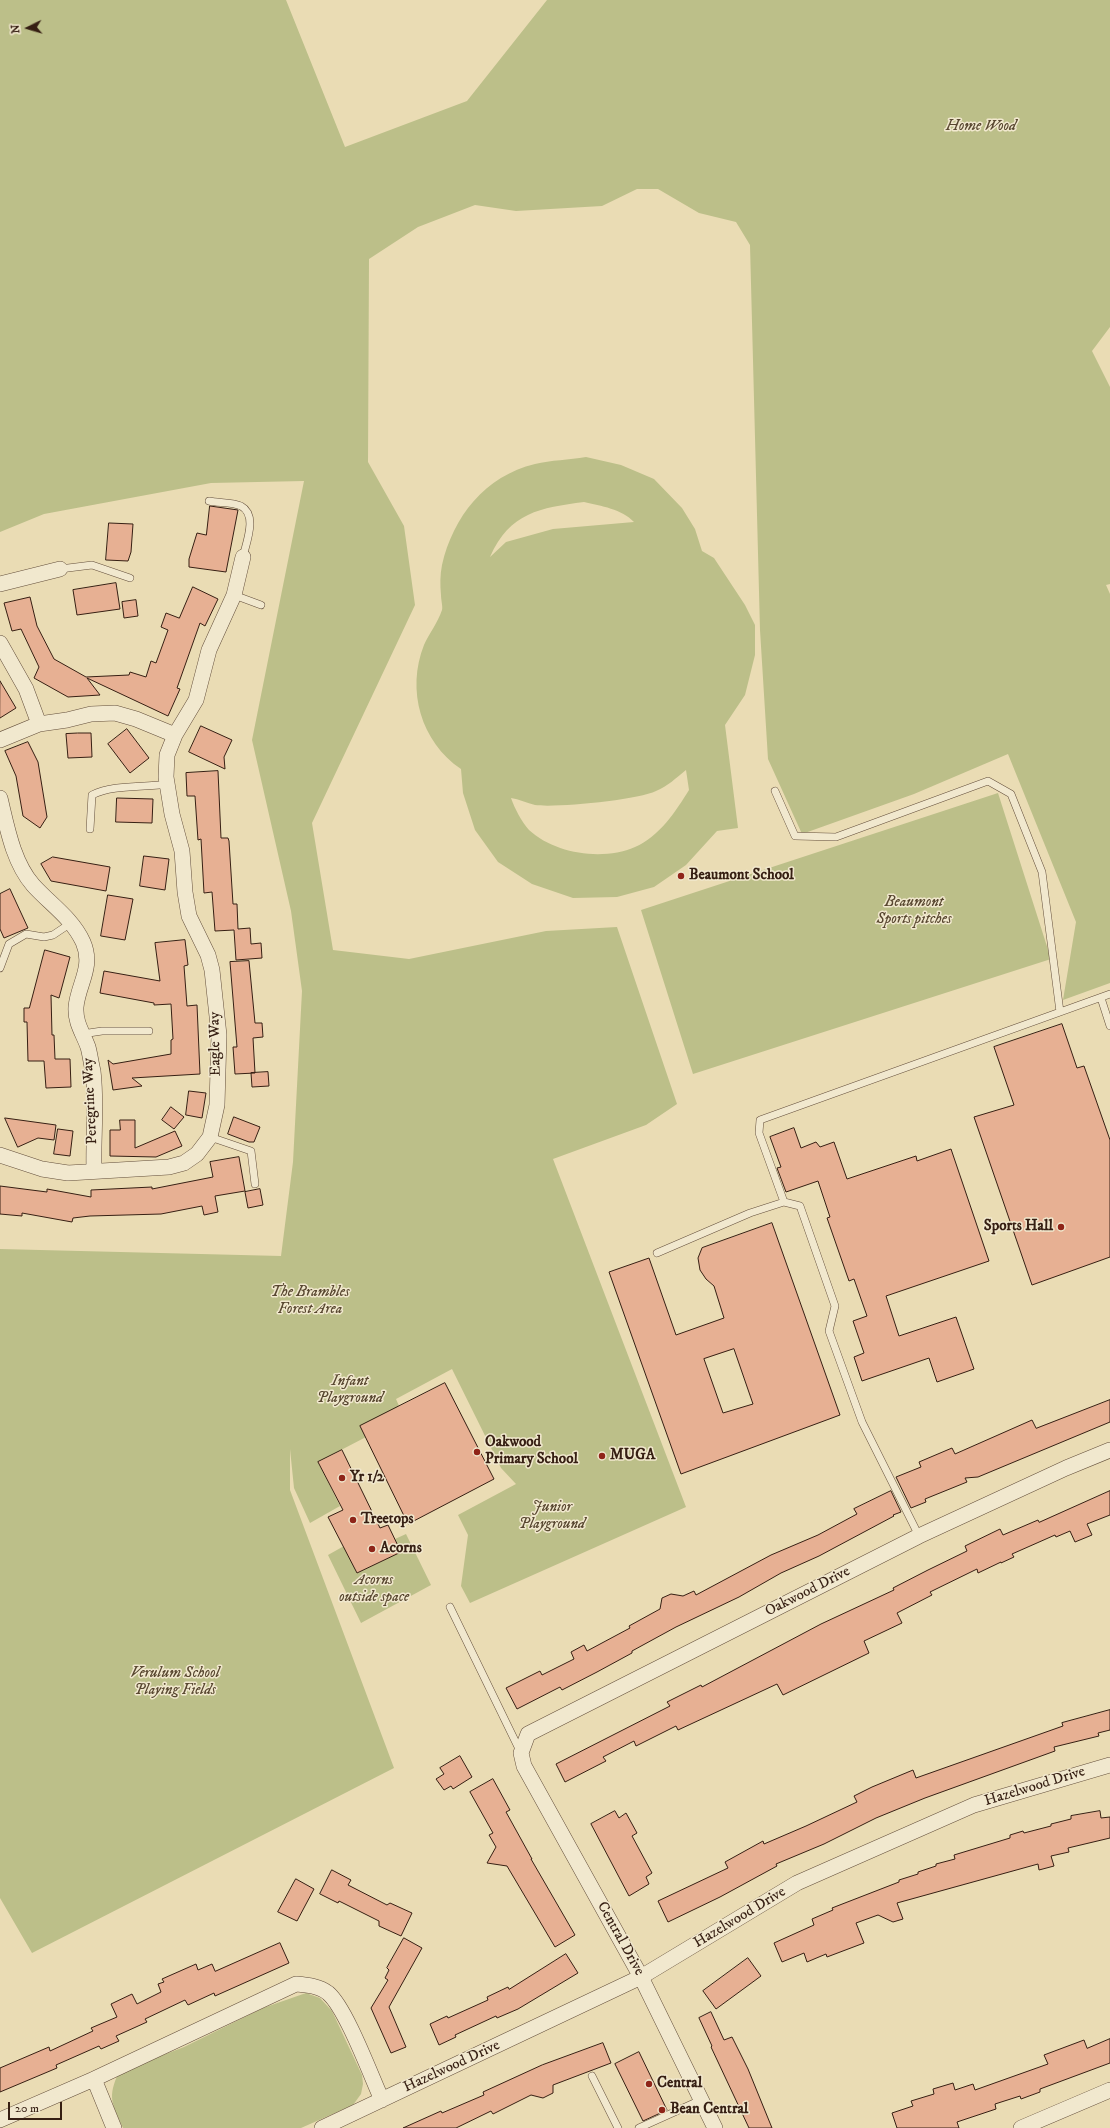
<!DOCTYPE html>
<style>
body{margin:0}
#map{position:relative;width:1110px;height:2128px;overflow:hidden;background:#eadcb4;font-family:"IM FELL DW Pica",serif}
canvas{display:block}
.north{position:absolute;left:8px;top:8px;width:40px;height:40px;-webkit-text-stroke:3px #f1e8ce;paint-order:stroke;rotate:265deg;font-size:11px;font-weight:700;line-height:16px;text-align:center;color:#361f13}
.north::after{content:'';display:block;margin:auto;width:14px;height:18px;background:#361f13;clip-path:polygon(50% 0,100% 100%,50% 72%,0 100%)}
.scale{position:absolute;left:8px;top:2102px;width:54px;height:18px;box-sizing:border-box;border:2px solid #361f13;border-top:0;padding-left:5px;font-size:12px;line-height:14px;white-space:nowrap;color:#361f13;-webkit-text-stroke:3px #f1e8ce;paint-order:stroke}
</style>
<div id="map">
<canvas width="1110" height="2128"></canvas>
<div class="north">N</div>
<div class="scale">20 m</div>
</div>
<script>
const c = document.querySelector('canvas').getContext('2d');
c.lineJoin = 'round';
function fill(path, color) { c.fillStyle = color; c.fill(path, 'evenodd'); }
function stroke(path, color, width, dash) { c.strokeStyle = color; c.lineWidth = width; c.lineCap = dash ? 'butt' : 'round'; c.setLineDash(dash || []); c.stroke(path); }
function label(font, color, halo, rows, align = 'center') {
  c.font = font + ' "IM FELL DW Pica",serif'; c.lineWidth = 3; c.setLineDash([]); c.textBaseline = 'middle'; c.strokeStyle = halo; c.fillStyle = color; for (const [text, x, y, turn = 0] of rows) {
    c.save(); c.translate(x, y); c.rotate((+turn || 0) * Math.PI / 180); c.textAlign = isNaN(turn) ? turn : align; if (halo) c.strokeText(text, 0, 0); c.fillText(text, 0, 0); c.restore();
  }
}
const green = new Path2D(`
 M0 0H286L345 147 467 101 547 0H1110V327L1092 351 1110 387V584L1106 585 1110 594V983L1063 1000 1076 922 1008 754 914 794 802 834 768 759 760 630 750 245 736 222 699 213 658 189H637L602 206 516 211 475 205 418 227 369 259 368 462 404 526 415 605 312 823 333 950 409 959 546 931 617 927 677 1104 646 1125 553 1159 686 1507 470 1603 461 1586 468 1535 458 1515 516 1484 501 1468 452 1369 396 1399 399 1406 366 1437 318 1462 340 1506 310 1523 294 1488 290 1449V1490L394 1768 32 1953 0 1898V1249L281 1256 293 1162 302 991 291 911 252 740 304 481 211 483 44 514 0 532Z
 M586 457 621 465 654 479 682 508 695 529 702 551 714 558 745 605 755 625V655L745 695 725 725 738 828 717 831 686 865 654 887 617 897 573 898 532 884 498 862 475 830 463 793 461 769C421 742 406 690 424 645 429 634 438 622 442 610 443 607 441 600 441 595 440 585 440 575 442 565 453 517 485 476 535 464 551 460 569 460 586 457ZM584 502C601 506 622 509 634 522L553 529 506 542 490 557C510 512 540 508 584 502ZM686 770 689 790C676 811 659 837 635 847 603 861 555 854 529 830 521 821 515 809 511 798 519 799 527 803 535 805 555 808 638 800 656 791 668 786 676 778 686 770Z
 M998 793 1051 959 693 1074 641 910Z
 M406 1534 431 1585 361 1623 328 1555 344 1546 357 1573 401 1552 395 1539Z
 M306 1993 320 1998 332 2011 362 2075 363 2084 361 2094 353 2105 301 2128H123C112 2104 107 2097 119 2072L184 2047 263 2008Z`);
const building = new Path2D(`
 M210 506 238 510 226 572 189 567V559L197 533 206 535Z
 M109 523 133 524 131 552 128 561 106 560Z
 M116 583 120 609 77 615 73 590Z
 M193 587 218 599 205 626 200 623 177 688 180 689 168 716 87 678 100 695 68 697 34 678 39 667 21 629 12 631 4 603 30 597 37 626 54 659 86 677 129 675 130 672 146 677 151 661 156 663 168 630 161 627 166 613 179 618Z
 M136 600 138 616 124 618 122 602Z
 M0 681 16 708 0 718Z
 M201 726 232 740 224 757 225 769 189 752Z
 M127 729 149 758 130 773 108 744Z
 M78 733H91L92 757 68 758 66 734Z
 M28 742 38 762 47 817 40 828 23 816 16 776 5 751Z
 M218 771 221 838H228L229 841 233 904H237L238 929 250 928 251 944 261 943 262 958 236 960 234 930 215 931 212 892 204 893 201 839 198 840 195 796H187L186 773Z
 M117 798 153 799 152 823 116 822Z
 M144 856 169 859 165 890 140 886Z
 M53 857 110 867 106 891 51 881 41 864Z
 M10 889 28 928 4 938 0 929V894Z
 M108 895 133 899 125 940 101 936Z
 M185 940 188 965 184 966 187 1006 197 1005 200 1074 132 1078 142 1086 113 1090 108 1060 113 1064 171 1054V1040L173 1039 171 1004 154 1005V1003L100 993 104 971 160 981 155 943Z
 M45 950 70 957 59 998 51 995 52 1035H54L55 1059H70L71 1087 46 1088 44 1061H28L27 1022H24V1008H29Z
 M249 961 255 1023H262L263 1037 253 1038 255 1073 235 1074 233 1047H237L230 962Z
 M1062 1024 1077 1068 1084 1066 1110 1140V1257L1032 1285 974 1117 1014 1105 994 1047Z
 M268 1072 269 1086 252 1087 251 1073Z
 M189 1091 206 1093 202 1118 186 1115Z
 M171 1107 184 1117 174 1129 162 1120Z
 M234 1117 260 1127 254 1142H249L228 1134Z
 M5 1118 56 1125 54 1140 38 1138 18 1147Z
 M120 1120H135V1148L175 1131 182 1146 156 1157 110 1156V1130H120Z
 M794 1128 801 1148 816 1142 820 1147 834 1142 847 1179 916 1156 917 1161 951 1149 989 1261 886 1296 899 1336 956 1317 974 1369 937 1382 929 1358 862 1381 854 1357 864 1353 853 1321 867 1316 854 1279 849 1281 827 1218 830 1217 818 1181 786 1192 777 1168 781 1167 770 1137Z
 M58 1129 73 1131 70 1156 54 1154Z
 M239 1157 245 1191 215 1196 218 1212 204 1215 202 1206 161 1214 90 1216 73 1218 72 1222 22 1213V1216L0 1214V1186L47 1192V1189L91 1197V1190L152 1187V1189L213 1177 210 1162Z
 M260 1189 263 1205 248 1208 245 1192Z
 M772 1223 840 1415 681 1474 609 1272 649 1258 676 1335 724 1318 714 1286 706 1279 700 1270 698 1258 702 1248ZM734 1349 753 1404 723 1413 704 1359Z
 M445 1383 494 1479 408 1524 360 1426Z
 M1110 1400V1422L978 1477 965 1478 967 1482 925 1499 926 1502 911 1508 896 1477 921 1467 919 1462 952 1448 955 1454 1032 1420 1036 1428Z
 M342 1450 380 1528 388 1525 401 1552 357 1573 328 1517 343 1510 318 1462Z
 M891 1491 901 1512 893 1515 894 1516 819 1556 781 1573 739 1597 676 1627 632 1651V1653L597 1672 562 1690 560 1687 517 1709 506 1688 540 1671 542 1675 574 1659 571 1652 584 1645 587 1651 630 1628 629 1626 660 1609 662 1598 671 1594 683 1596 694 1591 696 1595 771 1555 818 1535 857 1514 854 1509Z
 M1110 1491V1515L1087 1524 1092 1535 1075 1542 1070 1531 1056 1537 1055 1535 1012 1554 1014 1557 1001 1563V1562L978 1573 977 1569 930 1592 932 1595 897 1613 902 1623 864 1641 869 1653 783 1695 777 1684 678 1730 676 1726 636 1746 634 1741 603 1757 606 1761 565 1782 556 1764 670 1706 667 1702 701 1685 702 1687 821 1624 894 1590 893 1588 928 1570 967 1551 965 1546 1000 1529 1003 1535 1038 1520 1039 1522Z
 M1110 1710V1730L1098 1733 1099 1736 1054 1747 1055 1751 925 1798 876 1818 824 1844 776 1864 777 1866 720 1897 668 1922 658 1901 728 1868 725 1862 763 1841 764 1844 806 1826 857 1802 854 1796 872 1787 913 1770 916 1778 1063 1726 1062 1723Z
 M460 1756 472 1777 453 1789 451 1786 444 1790 436 1779 444 1774 440 1768Z
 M493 1779 510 1810 506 1812 532 1859H531L575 1935 555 1947 507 1866 487 1863 496 1847 489 1835 493 1833 470 1792Z
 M615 1811 619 1818 626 1813 637 1833 632 1836 652 1873 646 1877 649 1884 629 1896 591 1824Z
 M1100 1811 1101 1818 1110 1817V1838L1068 1848 1069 1852 1051 1856 1054 1866 1039 1870 1038 1864 897 1903 903 1919 893 1922 878 1915 856 1923 864 1943 827 1957 826 1954 807 1962 804 1953 782 1962 774 1943 814 1925 812 1919 833 1910 832 1908 899 1882V1880L918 1874V1872L936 1866V1864L955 1859 954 1855 1010 1838V1835L1023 1831 1024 1833 1051 1826V1824L1071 1819V1816Z
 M332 1870 351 1880 348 1885 387 1905 390 1903 412 1913 401 1936 379 1926V1921L339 1901 338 1903 320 1894Z
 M296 1879 314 1889 297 1921 278 1912Z
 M404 1938 422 1948 389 2007 406 2047 391 2053 371 2008 388 1980 385 1978 389 1970 387 1968Z
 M280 1943 289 1963 215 1996 214 1993 188 2005 185 2000 145 2019 147 2022 116 2036 119 2041 101 2049 99 2046 56 2065 57 2068 0 2092V2068L49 2047 50 2051 93 2031 91 2028 117 2017 111 2004 132 1994 137 2004 161 1992 158 1984 164 1982 162 1979 196 1964 198 1970 212 1964 215 1971Z
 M566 1954 578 1973 518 2009 497 2018 496 2016 455 2035 456 2037 439 2045 430 2024 447 2016 448 2018 488 2000 487 1997 508 1987 509 1989Z
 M748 1958 761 1976 716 2009 703 1991Z
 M711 2012 724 2040 732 2037 748 2069 772 2128H749L711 2047 712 2046 699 2018Z
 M1110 2039V2063L1040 2089V2092L1021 2099 1020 2096 995 2104 996 2109 957 2122 959 2128H897L892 2113 913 2106 911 2101 934 2094 933 2089 953 2083 955 2090 973 2084 975 2090 1048 2064 1044 2055 1084 2040 1087 2048Z
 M603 2043 611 2063 553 2085V2093L543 2098 531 2095 493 2114 491 2111 456 2128H403L441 2111 442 2113 484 2095 483 2092 542 2065Z
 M639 2052 667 2110 643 2121 615 2064Z`);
const lane = new Path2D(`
 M209 501C218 503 233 502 241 506 258 515 246 543 243 557
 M60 569 92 565 130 578
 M234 595 261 605
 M775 791 795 836 836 837 988 781 1011 794 1042 872 1060 1012
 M90 829 92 795C114 784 142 788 167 784
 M0 968 9 944 26 934 44 937 53 935 71 923
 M1101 998 1110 1026
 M82 1034 102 1031H149
 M210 1137 251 1151 255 1184
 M784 1202 759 1133 760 1120 1110 994
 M657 1253 750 1213 784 1202 800 1206 835 1306 829 1331 862 1422 919 1536
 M450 1607 520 1751
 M592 2076 618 2128
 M639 2128 701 2100`);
const street = new Path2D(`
 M0 584 60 569
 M0 643 26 689 39 724
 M0 740 39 724 67 720 91 714 115 713 136 719 175 735
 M0 798C7 827 13 862 33 885 50 904 72 918 83 942 94 967 78 984 76 1007 75 1023 83 1033 88 1047 90 1054 91 1063 93 1071 97 1103 93 1138 94 1171
 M0 1155 42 1169 68 1173 169 1167 184 1163 197 1154 210 1137 217 1105 219 1035 212 970 208 955 189 916 185 892 182 851 172 814 166 777 167 755 175 735 196 700 209 650 234 595 243 557
 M94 2079 114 2128
 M0 2120 94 2079 296 1984C307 1985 319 1986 328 1993 346 2008 371 2076 382 2100
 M322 2128 641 1977 797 1883 974 1805 1110 1765
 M715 2128 641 1977 524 1766 521 1753 528 1734 919 1536 1066 1468 1110 1450
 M1021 2128 1110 2090`);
const markers = [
 [681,876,4,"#8f2418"],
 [1061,1227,4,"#8f2418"],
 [477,1452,4,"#8f2418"],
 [602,1456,4,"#8f2418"],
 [342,1478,4,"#8f2418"],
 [353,1520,4,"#8f2418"],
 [372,1549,4,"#8f2418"],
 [649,2084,4,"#8f2418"],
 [662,2110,4,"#8f2418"]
];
const parkNames = [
 ["Home Wood",981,127],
 ["Beaumont",914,903],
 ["Sports pitches",914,920],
 ["The Brambles",310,1293],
 ["Forest Area",310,1310],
 ["Infant",350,1382],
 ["Playground",350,1399],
 ["Junior",552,1508],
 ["Playground",552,1525],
 ["Acorns",374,1581],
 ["outside space",374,1598],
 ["Verulum School",175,1674],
 ["Playing Fields",175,1691]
];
const poiNames = [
 ["Beaumont School",689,876],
 ["Sports Hall",1053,1227,"right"],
 ["Oakwood",485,1443],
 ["Primary School",485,1460],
 ["MUGA",610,1456],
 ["Yr 1/2",350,1478],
 ["Treetops",361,1520],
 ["Acorns",380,1549],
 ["Central",657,2084],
 ["Bean Central",670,2110]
];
const streetNames = [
 ["Eagle Way",216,1044,-91],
 ["Peregrine Way",91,1101,-93],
 ["Oakwood Drive",808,1592,-27],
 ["Hazelwood Drive",1035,1787,-17],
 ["Hazelwood Drive",740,1918,-31],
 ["Central Drive",620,1939,61],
 ["Hazelwood Drive",452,2067,-25]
];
fill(green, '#bcbf89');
fill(building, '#e7b093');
stroke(building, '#361f13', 1);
stroke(lane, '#634e3b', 8);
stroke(street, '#634e3b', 16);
stroke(lane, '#f1e8ce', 7);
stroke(street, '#f1e8ce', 15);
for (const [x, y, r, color] of markers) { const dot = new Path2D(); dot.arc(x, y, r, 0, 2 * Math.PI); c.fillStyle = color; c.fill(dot); stroke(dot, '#f1e8ce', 1.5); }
label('italic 15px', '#584730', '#f1e8ce', parkNames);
label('bold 15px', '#361f13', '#f1e8ce', poiNames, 'left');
label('15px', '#361f13', '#f1e8ce', streetNames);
</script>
